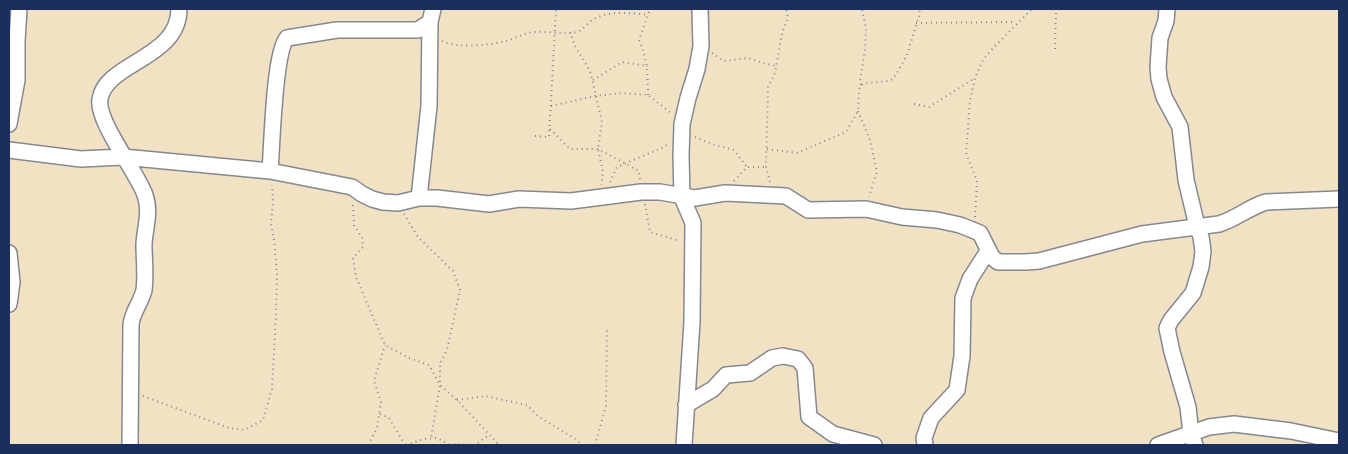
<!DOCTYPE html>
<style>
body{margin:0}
#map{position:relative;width:1348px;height:454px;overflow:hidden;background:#f2e2c4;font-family:"IM FELL Great Primer",serif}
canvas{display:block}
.frame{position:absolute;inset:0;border:10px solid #1b2f5e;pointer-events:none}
</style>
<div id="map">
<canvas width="1348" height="454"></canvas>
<div class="frame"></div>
</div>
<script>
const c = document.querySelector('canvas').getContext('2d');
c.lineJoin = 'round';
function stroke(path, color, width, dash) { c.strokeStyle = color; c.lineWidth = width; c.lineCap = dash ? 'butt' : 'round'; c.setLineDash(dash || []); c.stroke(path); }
const path = new Path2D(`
 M916 23 1016 22
 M570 32 575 46 590 71 602 122 598 149 603 172 601 185
 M442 41C457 49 490 45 506 41 516 38 524 33 535 32 549 31 563 35 577 32 583 30 587 24 592 20 609 10 630 13 649 15
 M1055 49 1056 9
 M712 53 724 61 748 58 763 63 776 66
 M593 80 622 62 648 66
 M861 85 860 81 865 49 866 29 862 9
 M648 95C648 75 647 58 639 40L650 9
 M914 104 929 107 975 78
 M551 106 595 96 622 93 648 95 671 113
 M858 111 870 140 877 172 869 197
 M550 129 570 149H598L639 171 640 180
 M535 136 549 137 556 9
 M695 137 715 145 734 150 747 167
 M767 149 797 153 846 132 858 111 859 90 861 85 866 83 888 81 893 79 897 73 907 55 920 13 919 9
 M734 181 747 167H766
 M610 182 617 167 664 147 668 144
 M770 182 766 167 768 87 775 73 782 33 788 18 786 9
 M645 204 650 232 680 241
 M353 205 354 226 362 237 363 247 353 258 356 277 385 345 409 358 429 365 440 385 431 438
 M404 214 418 237 453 271 460 290 447 350 440 363V385L457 400 499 445
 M975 217 977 181 966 153 970 100 975 78 983 60 994 47 1032 9
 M143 396 229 428 244 430 263 420 272 389 276 314 277 275 274 239 271 224 273 201 272 185
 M457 400 485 396 527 405 539 417 574 438 582 445
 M380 414 389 418 405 445
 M368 445 377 428 381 402 374 381 385 345
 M406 445 424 439 437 438 449 444 475 445 489 435
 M595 445 606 406 607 328`);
const minor = new Path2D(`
 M1167 9 1166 21 1160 38 1158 67 1159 79 1164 97 1180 127 1186 180 1197 226 1201 237 1203 251 1201 267 1193 293 1171 320 1167 328 1172 352 1188 407 1191 434 1195 445
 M9 124 17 80V41L19 9
 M9 150 81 159 123 157 270 171 352 187 362 194 372 199 383 202 398 203 419 198H437L489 204 519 199 571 201 641 192H660L695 198 725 193 786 196 808 210 866 209 902 217 937 220 960 225 980 233 992 257 998 262H1026L1039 261 1142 234 1219 224C1236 219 1249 207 1266 202L1339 199
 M270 171C272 147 274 52 287 38L337 30H418L430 22 433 9
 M419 198 429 106 430 22
 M9 253 12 282 9 304
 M686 405 713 389 726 375 750 373 772 358 783 356 798 359 805 368 809 417 833 434 874 445
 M130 445 131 325C132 312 141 303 144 290 146 275 144 259 144 244 145 227 151 212 145 195 137 172 96 121 100 99 106 62 179 59 179 9
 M684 445 692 322 693 223 682 197 681 156 682 124 688 98 697 69 701 46 700 9
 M925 445 924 438 931 418 957 390 962 356 963 298 970 279 988 251
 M1158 445 1209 427 1234 424 1291 431 1339 441`);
stroke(minor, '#868891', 18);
stroke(path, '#868891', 2, [1, 4]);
stroke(minor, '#fff', 15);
</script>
